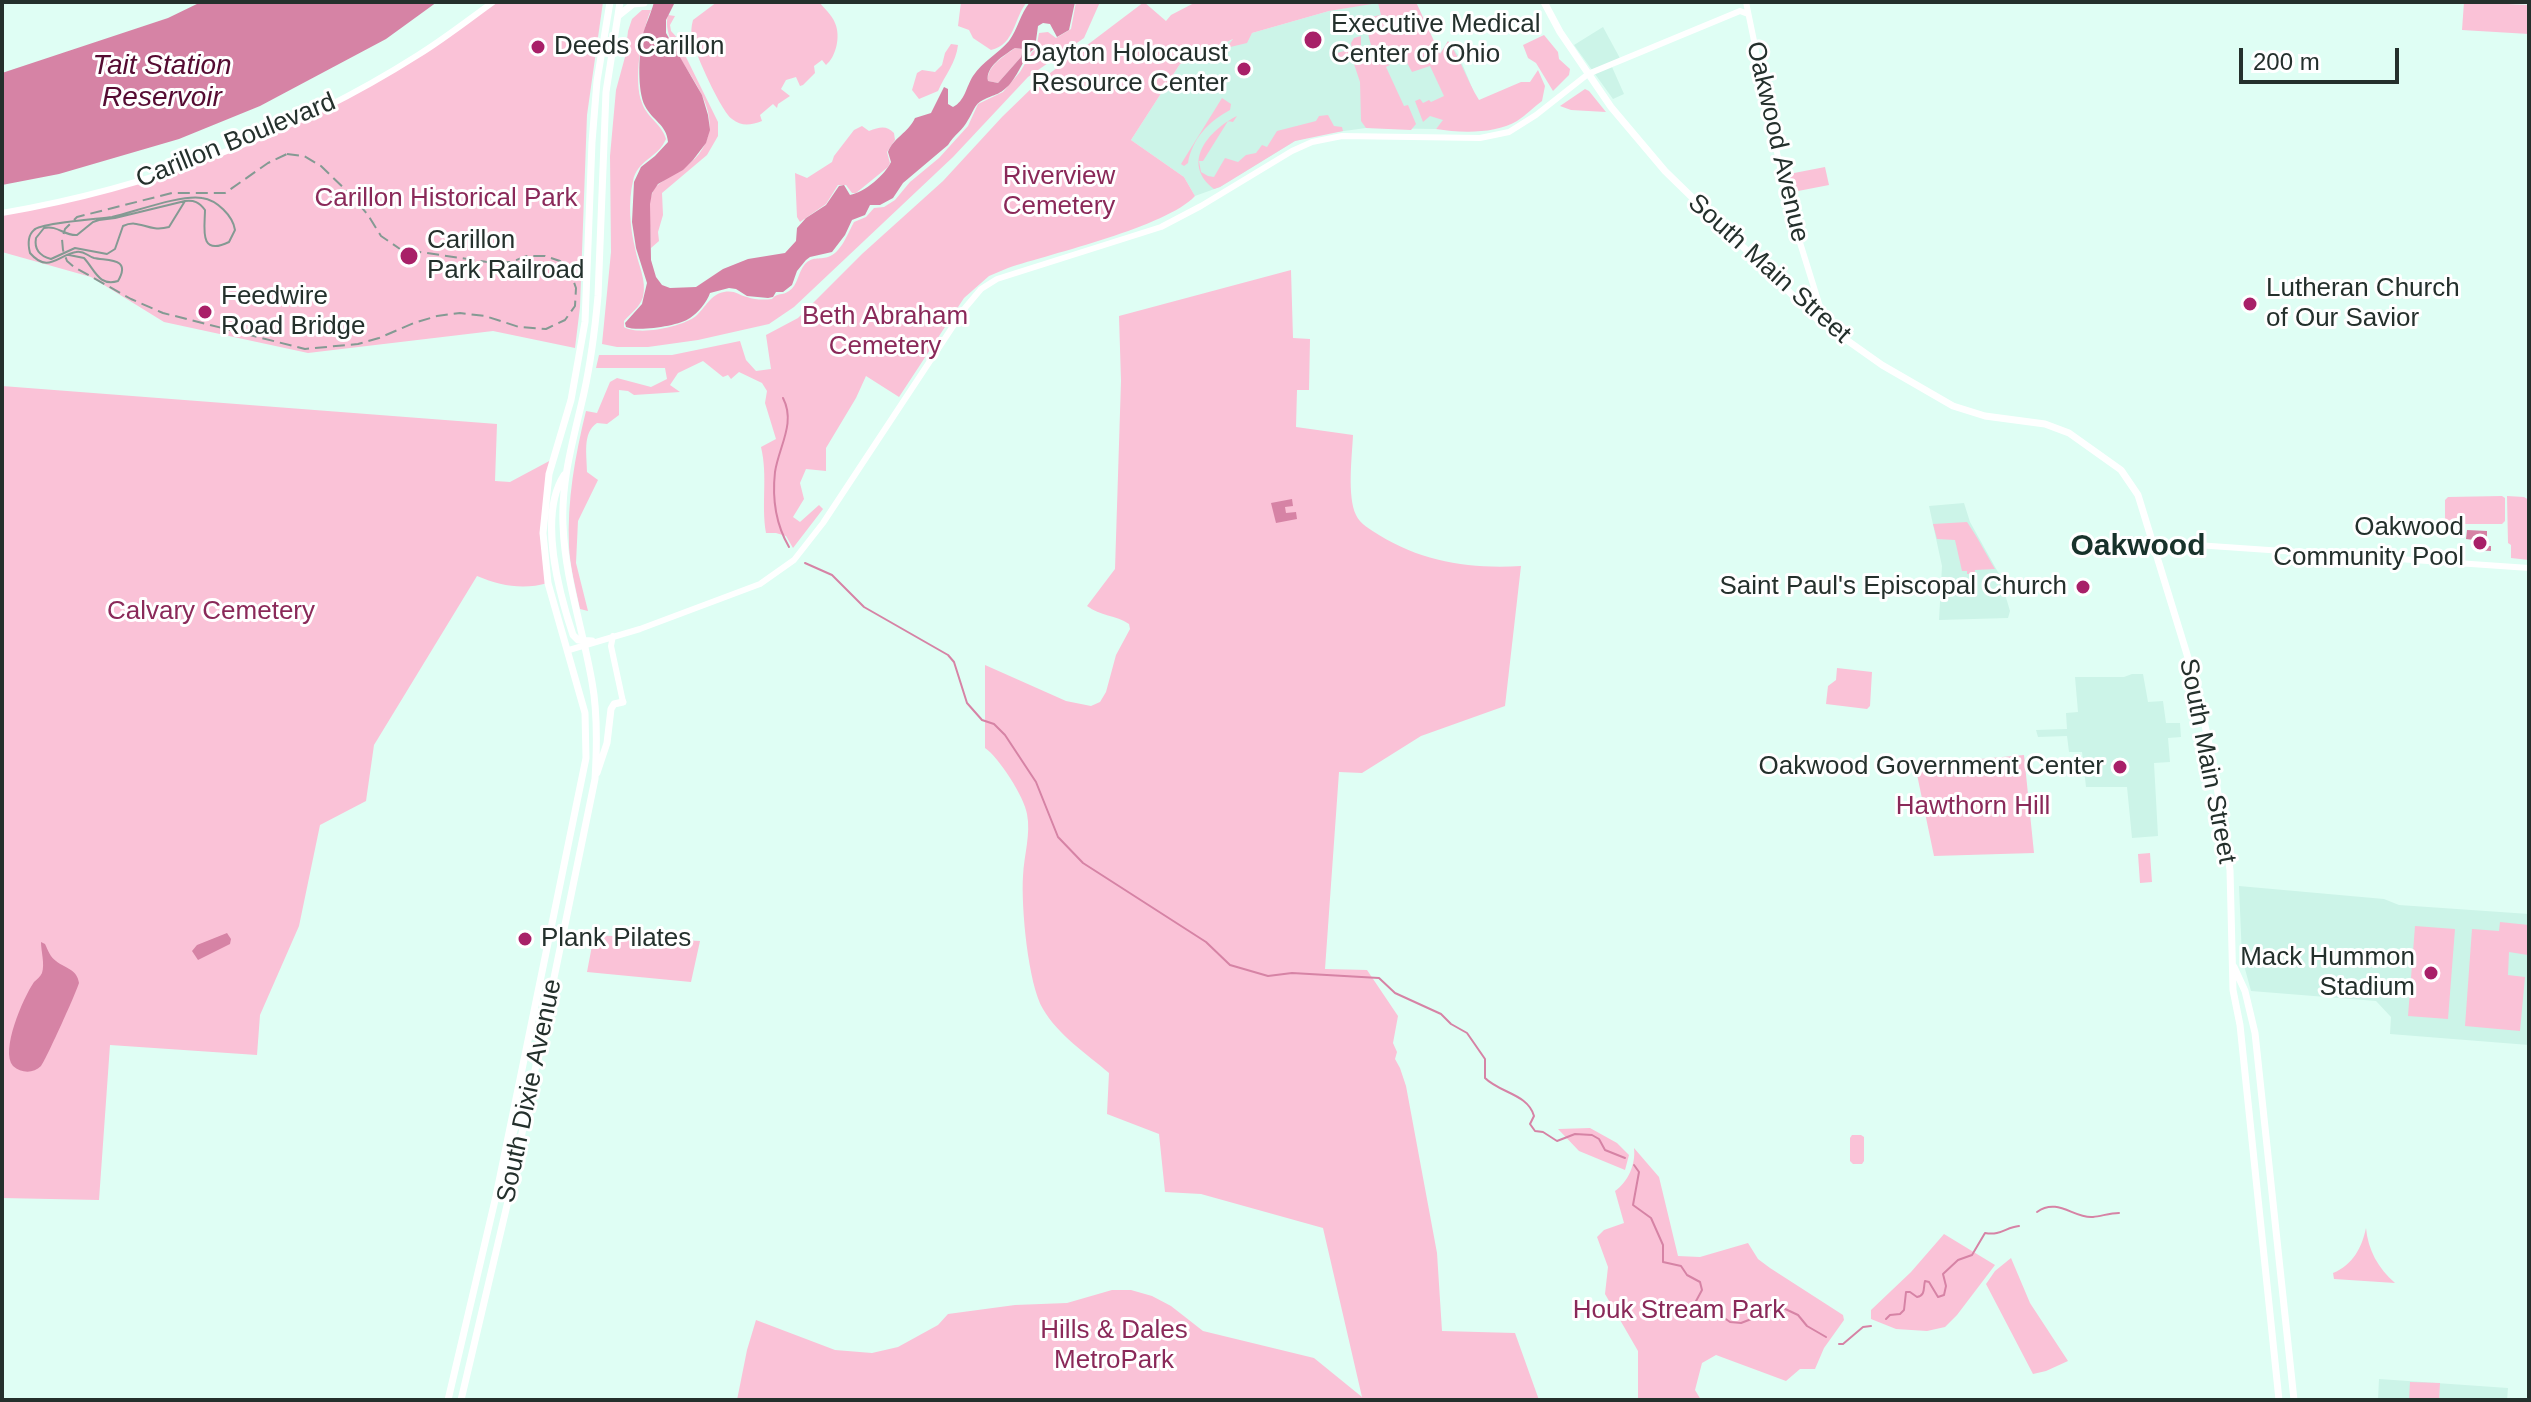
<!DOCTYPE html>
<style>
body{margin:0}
#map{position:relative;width:2531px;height:1402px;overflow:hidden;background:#dffef4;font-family:Arial,sans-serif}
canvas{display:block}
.frame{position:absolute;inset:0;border:4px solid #24302c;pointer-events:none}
.scale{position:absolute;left:2239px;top:48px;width:160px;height:36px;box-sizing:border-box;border:4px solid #24302c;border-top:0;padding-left:10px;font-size:24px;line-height:28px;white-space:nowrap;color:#24302c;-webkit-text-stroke:6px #fff;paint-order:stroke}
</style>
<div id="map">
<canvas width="2531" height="1402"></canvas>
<div class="frame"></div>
<div class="scale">200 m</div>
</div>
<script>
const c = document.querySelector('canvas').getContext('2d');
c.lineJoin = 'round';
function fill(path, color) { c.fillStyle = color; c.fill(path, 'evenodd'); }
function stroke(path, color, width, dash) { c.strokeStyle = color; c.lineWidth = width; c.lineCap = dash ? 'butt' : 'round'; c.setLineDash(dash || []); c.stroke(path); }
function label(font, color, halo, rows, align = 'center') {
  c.font = font + ' Arial,sans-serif'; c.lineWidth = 6; c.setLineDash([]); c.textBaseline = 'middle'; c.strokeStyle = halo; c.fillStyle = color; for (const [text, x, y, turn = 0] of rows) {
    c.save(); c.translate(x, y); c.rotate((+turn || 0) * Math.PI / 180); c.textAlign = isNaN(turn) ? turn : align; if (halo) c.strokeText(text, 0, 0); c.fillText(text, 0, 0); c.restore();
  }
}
const built = new Path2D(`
 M1379 2 1441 54 1448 41 1459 56 1473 90 1436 129 1366 128 1322 134 1295 141 1220 187 1195 196 1184 177 1131 140 1180 64 1229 41 1252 33 1329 11Z
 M1603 27 1622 62 1612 67 1624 94 1613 99 1574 45Z
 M1964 503 1970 522 1999 574 2010 611 2008 618 1939 620 1942 566 1929 506Z
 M2132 674H2143L2148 702 2163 701 2166 723H2180L2181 737 2168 738 2170 762 2154 763 2158 836 2132 838 2127 787H2086L2082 752H2069L2067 736 2038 737 2036 730 2067 729 2066 713 2078 712 2075 677H2124Z
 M2239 886 2384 899 2399 905 2529 914V1045L2390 1034 2391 1017 2376 1001 2251 991 2242 958Z
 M2379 1379 2508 1388 2507 1400H2378Z`);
const green = new Path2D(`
 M493 2H603L587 115 580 307 575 348 493 331 308 353 164 322 91 277 2 252V213L126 185 287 126 394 70Z
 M717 2H819C824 8 832 15 835 23 841 36 836 57 826 65L822 60 814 66 815 73 803 85 800 86 796 77 786 80 781 89 790 96 778 104 777 108 773 104 760 115 762 121C751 125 742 127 732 119 721 111 695 53 692 39 691 32 691 27 693 20Z
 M961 2H1027C1014 17 1015 45 991 50L973 38 969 30 958 26Z
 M1076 2H1100L1084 38 1028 77 953 157 794 307 769 324 698 340 648 347H617L602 344 611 252 610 156 616 90 625 57 628 31 632 19 642 10H651C641 33 633 81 642 103 647 118 662 124 666 139 658 158 637 160 633 181 628 203 630 227 635 248 638 265 647 280 643 297 640 307 631 313 624 321V327C639 336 682 327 696 316 705 308 711 294 724 292 735 290 738 295 747 297 755 300 764 300 772 299 778 292 782 296 789 291 798 285 798 272 805 264 813 256 818 260 828 257 841 253 848 233 854 222L866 217 874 208 884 207 895 200 910 182 939 158 968 126 978 104 1003 92 1020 72 1032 52 1036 49 1039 33 1048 32 1056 38 1071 29Z
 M1144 2 1166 21 1171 15 1196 2H1416L1440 54 1448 41C1461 59 1467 81 1479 100L1521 82H1530L1538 70 1545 86 1542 101C1534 107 1526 115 1517 121 1495 134 1461 133 1436 129L1443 120 1430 116 1423 122 1415 101 1420 99 1423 103 1429 100 1431 102 1444 96 1430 66 1412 72 1405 59 1398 61C1382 47 1372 61 1368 32L1373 30 1370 17 1381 15 1378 3 1329 11 1252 33 1247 43 1226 48 1233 39 1180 64 1131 140 1184 177 1195 196C1166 227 1053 253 1008 268L989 276 964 298 899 397 866 376 856 398 826 448V471L806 469 800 483 804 499 793 517 800 522 819 505 823 509 793 548 786 536 776 533H766C761 503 768 476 761 447L776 439 765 403 767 391 762 383 739 372 731 379 728 375 723 377 703 361 678 373 670 385 680 392 634 395 628 391 619 390V415L607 424 597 423C582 433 587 455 587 472L598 480 578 521 576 563 588 611 580 609C576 589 570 567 569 547 567 500 575 456 586 411L597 413 610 382 617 378 651 387 667 379 665 368H596L599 355H672L740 341 746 360 756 371 771 369 766 335 798 318 862 254 943 181 1002 117 1037 83Z
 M2464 2 2529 5V34L2462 30Z
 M668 15 675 16 670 25 671 31 682 43 685 55 718 122V136L707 155 662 193 663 215 658 232 659 241 651 248 649 203 654 188C669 175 687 169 699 154 738 103 657 55 668 15Z
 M1544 35 1558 52 1559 59 1570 69 1569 75 1553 91 1536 63 1528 58 1523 45Z
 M1361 36V46L1349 59 1329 55 1352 49 1351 43 1354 38Z
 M951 44 958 45C956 63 945 75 938 91L919 99 912 90 917 73 922 70 935 72 942 65 945 53Z
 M1015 48 1023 49 1021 57 998 83 988 81C986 67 1004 56 1015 48Z
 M1366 56 1390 65 1386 67 1404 106 1408 105 1416 124 1411 130 1366 128 1361 121 1360 82 1354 64 1360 57Z
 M1585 89 1589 91 1606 112 1571 110 1560 106Z
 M1222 98 1231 104 1230 110C1209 121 1192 139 1188 163L1184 166 1181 164Z
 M1328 115 1334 126 1342 127 1343 131 1295 141 1220 187 1214 189C1180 163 1209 130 1237 116L1233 122 1228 121 1203 161H1199L1201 172 1208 176 1214 177 1225 158 1238 162 1246 155 1256 153 1262 145 1267 147 1277 131 1316 121 1319 116Z
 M862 126 869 131C880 127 886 125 894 133L895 140 887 152 890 163 888 167 856 193H852L846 185H838L826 204 800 222 797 217 795 173 807 178 832 162 834 156 854 130Z
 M1825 167 1829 185 1793 192 1789 174Z
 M1291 270 1293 338 1310 339 1309 390H1297L1296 427 1353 435C1352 457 1347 496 1356 515 1360 524 1371 530 1379 535 1423 562 1470 569 1521 566L1505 706 1421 736 1362 773 1339 772 1325 969 1367 970 1398 1016 1393 1043 1397 1052 1395 1059 1400 1068 1406 1086 1437 1253 1442 1331 1515 1333 1539 1400H737L747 1350 756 1320 835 1350 872 1353 898 1347 938 1325 948 1314 1015 1305 1067 1303 1112 1290H1131L1152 1296 1171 1306 1203 1331 1314 1358 1362 1397 1323 1228 1201 1194 1165 1192 1159 1134 1107 1114 1109 1073C1087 1054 1058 1035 1043 1009 1028 984 1021 906 1023 876 1024 855 1031 834 1027 814 1025 798 998 756 985 748V665L1066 701 1091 706 1100 702 1106 692 1116 655 1130 629 1129 624C1116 615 1100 616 1087 606L1115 569 1121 381 1119 316Z
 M2 386 497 424 495 481 510 482 553 459 544 512 548 583C523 590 501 586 477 576L374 745 366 801 320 825 299 926 260 1015 257 1055 110 1045 99 1200 2 1198Z
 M2502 496 2505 498V521L2502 524H2449L2445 521V500L2448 497Z
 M2507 496 2524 497 2529 500V560L2511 558V545L2508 543Z
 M1967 522C1977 536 1986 554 1995 569L1975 570V574H1967V571H1962L1955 540 1937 539 1933 524Z
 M1837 668 1872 672 1870 706 1867 709 1826 704 1828 686 1836 680Z
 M2024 755 2034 853 1934 856 1915 765Z
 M2150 853 2152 882 2140 883 2138 854Z
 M2500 922 2529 925 2528 955 2509 952 2508 975 2525 977 2520 1031 2465 1026 2472 929 2499 931Z
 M2415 926 2455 929 2448 1019 2408 1016Z
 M594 935 700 941 691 982 587 972Z
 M1590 1128 1617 1143 1629 1155 1625 1170 1579 1151 1558 1129Z
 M1852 1135H1861L1864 1137V1161L1862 1164H1853L1850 1161V1138Z
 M1634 1148 1659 1177 1678 1256 1700 1257 1748 1243 1758 1259 1770 1268 1843 1315 1844 1320 1824 1348 1815 1369H1800L1786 1381 1716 1355 1702 1363 1695 1390 1701 1400H1638V1351L1605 1294 1608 1267 1597 1237 1604 1230 1624 1223 1615 1191C1628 1182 1636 1164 1634 1148Z
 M2366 1228C2368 1250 2378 1268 2395 1283L2334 1279 2333 1273C2353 1265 2362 1247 2366 1228Z
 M1944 1234 1995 1265 1957 1315 1945 1327 1927 1331 1896 1329 1871 1319V1310L1911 1272Z
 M2011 1258 2030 1303 2068 1361 2046 1371 2033 1374 1986 1284 1995 1271Z
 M2410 1382 2440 1383 2439 1400H2409Z`);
const water = new Path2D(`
 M201 2H437L386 39 260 106 179 139 59 174 2 185V73L168 18Z
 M654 2H675L666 20V33L702 95 708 115 710 130 706 143 693 160 683 170 658 184 652 193 650 204 651 260 656 277 662 285 670 288 696 287 723 269 748 259 785 253 796 241 797 228 806 218 826 205 839 186 844 185 850 195C865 192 885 175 891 162L888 152C893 138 908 133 915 118L931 113 944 87 948 89V104L953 107C965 101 966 87 973 76 983 61 998 54 1009 41 1018 29 1020 14 1030 2H1075L1069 30 1057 37 1050 24 1043 23 1038 26 1035 48C1024 56 1020 72 1010 84 1000 95 995 94 983 100 974 104 973 113 968 120 963 130 954 135 948 145L903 183 893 198 880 205H870L865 215 852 220 845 235 832 252 810 257 806 260 797 271 792 285 783 292H776L773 297 768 298 747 296 736 289 729 288 710 293C707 302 698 313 690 318 679 326 638 332 626 327L625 323 642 304 647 283 636 248 632 222 634 182 641 167 655 156 668 142C667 125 652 120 645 106 637 91 639 55 642 38 645 25 651 14 654 2ZM1015 48 1023 49 1021 57 998 83 988 81C985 67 1004 55 1015 48Z
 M1292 499 1293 506 1285 507 1286 513 1296 512 1297 519 1276 523 1271 503Z
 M2467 530 2487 531V546H2491V551L2474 550V540L2466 539Z
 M227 933 231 939 230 944 198 960 192 951 197 945Z
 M41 942 45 944C48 950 50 957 56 961 66 969 77 969 79 983 76 993 45 1062 41 1066 33 1074 21 1073 13 1066 0 1051 23 998 34 982 37 979 40 977 42 973 45 964 41 951 41 942Z`);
const stream = new Path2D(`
 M783 398C796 423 779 446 775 472 772 499 775 523 789 547
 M805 563 832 575 864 607 948 655 954 662 967 703 982 720 994 724 1005 735 1036 782 1058 837 1083 863 1206 942 1230 965 1268 976 1292 973 1379 978 1395 993 1441 1014 1451 1024 1467 1033 1485 1059V1078C1500 1093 1528 1094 1534 1116L1530 1124 1535 1131 1543 1132 1557 1141 1575 1134 1592 1135 1599 1139 1605 1150 1625 1158
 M1634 1165 1639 1172 1633 1205 1651 1218 1663 1245V1262L1681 1266 1687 1275 1700 1282 1702 1290 1695 1303 1705 1317H1723L1730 1322 1741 1323 1754 1318 1761 1308 1771 1310 1781 1307 1798 1315 1807 1326 1826 1337
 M2037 1212C2058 1197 2074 1219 2093 1217 2102 1216 2110 1213 2119 1213
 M1886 1319 1890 1315 1900 1314 1904 1310 1906 1292H1910L1917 1297C1926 1295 1923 1288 1925 1281L1929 1282 1938 1297 1944 1295 1946 1286 1943 1274 1958 1260 1972 1255 1985 1233C2001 1236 2006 1227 2019 1226
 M1839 1344H1843L1863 1327 1871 1326`);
const secondary = new Path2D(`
 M1746 2 1787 201 1826 326
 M2 213C148 188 292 135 418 55 444 39 468 20 493 2
 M2153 542 2529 568
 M613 636 611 646 623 702
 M569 650 640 629 760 584 794 560 823 523 965 308 981 289 997 279 1161 227 1201 206 1292 151 1312 142 1342 136 1480 138 1509 132 1536 115 1588 74 1740 11 1748 14`);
const primary = new Path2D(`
 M1544 2 1560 32 1611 107 1665 171 1817 319 1882 365 1953 406 1985 416 2045 424 2069 433 2121 470 2138 495 2197 687 2214 768 2230 870 2233 990 2240 1025 2279 1400
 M618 16 633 4 644 3
 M564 475C538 516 559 593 573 635L578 640 592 641
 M597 773 607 743 611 709 614 704 623 702
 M2234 967 2245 991 2255 1033 2294 1400
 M509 1181C505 1160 512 1127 524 1108
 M448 1400 496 1196 586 758 585 713 548 583 543 533 549 474 571 400 585 322 592 142 597 81 610 2
 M461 1400 508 1201 595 779C597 747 598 714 592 682 583 629 565 579 563 525 561 479 574 437 584 393 591 361 595 329 598 296L606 92 620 2`);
const tram = new Path2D(`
 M69 255 84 258C95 270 99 287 118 281 132 257 107 261 94 258 87 256 84 250 76 252 58 255 48 274 30 253 28 245 27 236 34 230 40 223 99 219 112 217 134 212 182 194 202 198 217 200 233 216 235 230L229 242C198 257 205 227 205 210 199 202 194 200 185 201L115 218 99 220 93 222 77 235C64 236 58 225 44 228L36 238C34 249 40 256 51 259L75 248 107 254 115 249 123 226C140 218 147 233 169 227L185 201`);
const rail = new Path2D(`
 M287 154 304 156 321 166 353 197 368 215 381 236 400 249 494 263 511 262 527 256H545L560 261 571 274 576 288 575 306 565 320 546 329 519 327 485 316 460 313 437 316 414 323 379 338 358 344 305 349 163 313 131 299 74 267 67 261 63 250 62 239 65 229 77 217 172 193H225L268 163Z`);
const markers = [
 [1313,40,10,"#a82068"],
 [538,47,8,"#a82068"],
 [1244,69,8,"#a82068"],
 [409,256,10,"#a82068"],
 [2250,304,8,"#a82068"],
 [205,312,8,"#a82068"],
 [2480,543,8,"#a82068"],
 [2083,587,8,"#a82068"],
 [2120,767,8,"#a82068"],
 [525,939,8,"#a82068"],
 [2431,973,8,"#a82068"]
];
const poiNames = [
 ["Executive Medical",1331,25],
 ["Center of Ohio",1331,55],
 ["Deeds Carillon",554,47],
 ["Dayton Holocaust",1228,54,"right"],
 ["Resource Center",1228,84,"right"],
 ["Carillon",427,241],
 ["Park Railroad",427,271],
 ["Lutheran Church",2266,289],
 ["of Our Savior",2266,319],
 ["Feedwire",221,297],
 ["Road Bridge",221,327],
 ["Oakwood",2464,528,"right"],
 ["Community Pool",2464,558,"right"],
 ["Saint Paul's Episcopal Church",2067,587,"right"],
 ["Oakwood Government Center",2104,767,"right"],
 ["Plank Pilates",541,939],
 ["Mack Hummon",2415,958,"right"],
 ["Stadium",2415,988,"right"]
];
const streetNames = [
 ["Carillon Boulevard",236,141,-22],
 ["Oakwood Avenue",1777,142,77],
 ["South Main Street",1769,269,42],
 ["South Main Street",2207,761,79],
 ["South Dixie Avenue",530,1091,-78]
];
const parkNames = [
 ["Riverview",1059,177],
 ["Cemetery",1059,207],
 ["Carillon Historical Park",446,199],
 ["Beth Abraham",885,317],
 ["Cemetery",885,347],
 ["Calvary Cemetery",211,612],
 ["Hawthorn Hill",1973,807],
 ["Houk Stream Park",1679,1311],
 ["Hills & Dales",1114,1331],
 ["MetroPark",1114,1361]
];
const waterNames = [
 ["Tait Station",162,66],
 ["Reservoir",162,98]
];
const quarterNames = [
 ["Oakwood",2138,547]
];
fill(built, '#ccf4e8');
fill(green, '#fac2d7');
fill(water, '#d683a5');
stroke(stream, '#d683a5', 2);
stroke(secondary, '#fff', 6);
stroke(primary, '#fff', 7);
stroke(tram, '#849a93', 2);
stroke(rail, '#849a93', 2, [12, 6]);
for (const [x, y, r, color] of markers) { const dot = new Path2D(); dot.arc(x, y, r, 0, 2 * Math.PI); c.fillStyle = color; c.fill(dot); stroke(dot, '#fff', 3); }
label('26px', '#24302c', '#fff', poiNames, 'left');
label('26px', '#24302c', '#fff', streetNames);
label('26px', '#8a2959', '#fff', parkNames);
label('italic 28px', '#550b32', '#fff', waterNames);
label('bold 30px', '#18322b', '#fff', quarterNames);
</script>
